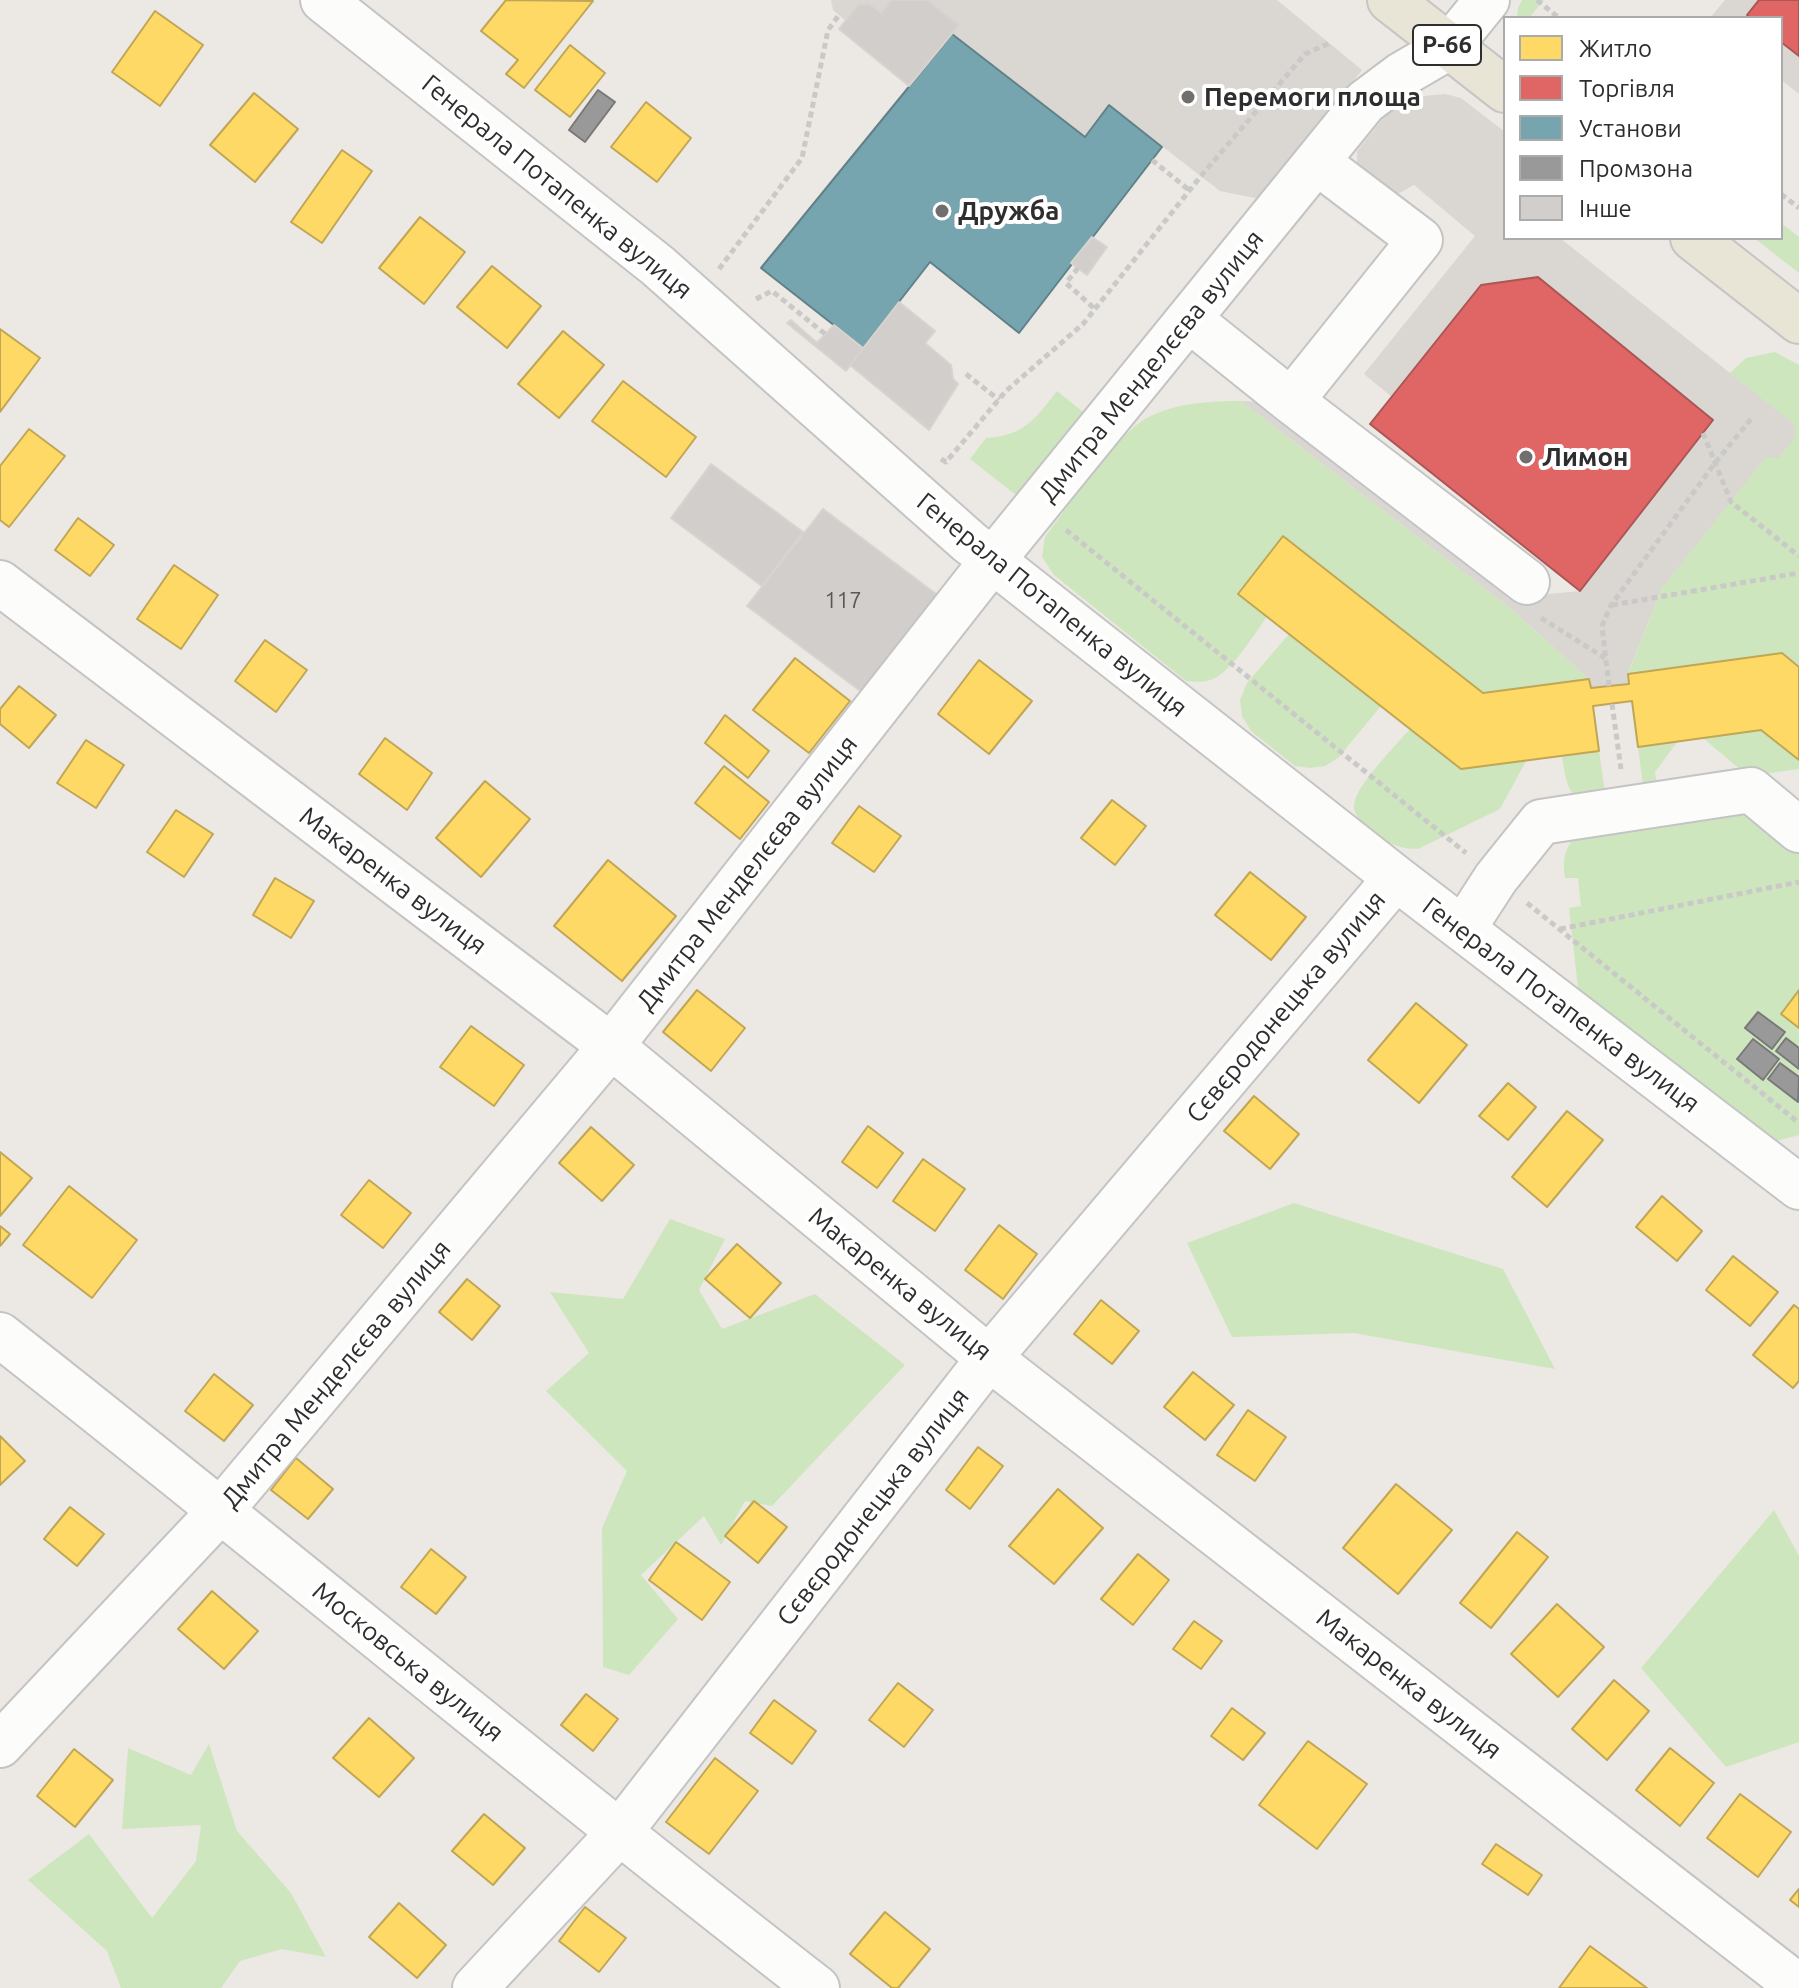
<!DOCTYPE html>
<meta charset="utf-8">
<style>
body{margin:0}
#map{position:relative;width:1799px;height:1988px;overflow:hidden;background:#ece8e4;font-family:Ubuntu,sans-serif}
canvas{display:block}
.legend{position:absolute;left:1503px;top:16px;width:280px;height:224px;box-sizing:border-box;background:#fff;border:2px solid #ababab;margin:0;padding:10px 14px;list-style:none;font-size:24px;color:#2e2e2e}
.legend li{display:flex;align-items:center;gap:16px;height:40px}
.legend b{width:40px;border:2px solid #ababab}
</style>
<div id="map">
<canvas width="1799" height="1988"></canvas>
<ul class="legend">
<li><b style="height:22px;background:#ffd966"></b>Житло</li>
<li><b style="height:22px;background:#e06666"></b>Торгівля</li>
<li><b style="height:22px;background:#76a5af"></b>Установи</li>
<li><b style="height:22px;background:#999"></b>Промзона</li>
<li><b style="height:22px;background:#d1cecb"></b>Інше</li>
</ul>
</div>
<script>
const c = document.querySelector('canvas').getContext('2d');
c.lineJoin = 'round';
function fill(path, color) { c.fillStyle = color; c.fill(path, 'evenodd'); }
function stroke(path, color, width, dash) { c.strokeStyle = color; c.lineWidth = width; c.lineCap = dash ? 'butt' : 'round'; c.setLineDash(dash || []); c.stroke(path); }
function label(font, color, halo, rows, align = 'center') {
  c.font = font + ' Ubuntu,sans-serif'; c.lineWidth = 8; c.setLineDash([]); c.textBaseline = 'middle'; c.strokeStyle = halo; c.fillStyle = color; for (const [text, x, y, turn = 0] of rows) {
    c.save(); c.translate(x, y); c.rotate((+turn || 0) * Math.PI / 180); c.textAlign = isNaN(turn) ? turn : align; if (halo) c.strokeText(text, 0, 0); c.fillText(text, 0, 0); c.restore();
  }
}
const green = new Path2D(`
 M1522 0H1544L1529 18H1517L1518 8Z
 M1781 223 1799 237V273L1754 238H1781Z
 M1775 352 1799 365V666L1782 653 1628 674 1662 588 1792 423 1730 373 1746 358Z
 M1057 391 1083 412 1016 495 970 459 986 438C1024 436 1035 419 1057 391Z
 M1241 401 1510 608 1589 679 1483 693 1283 537 1238 593 1267 617C1254 634 1235 666 1217 677 1207 683 1197 682 1186 681L1054 575 1042 557 1045 537C1068 507 1115 437 1145 419 1173 403 1210 401 1241 401Z
 M1289 634 1381 706 1338 758 1325 766 1310 768 1295 766 1251 731 1242 716 1240 700 1247 683Z
 M1410 729 1461 769 1526 761 1500 809 1418 849C1399 849 1387 843 1372 831 1364 825 1354 817 1354 806 1354 787 1397 744 1410 729Z
 M1761 730 1799 760V769L1748 776 1703 738Z
 M1678 741 1655 772 1658 791 1644 793 1638 747Z
 M1599 751 1606 799C1601 799 1591 803 1586 801 1566 798 1565 772 1562 757Z
 M1746 803 1799 846V990L1781 1014 1799 1028V1135L1776 1141 1764 1138 1579 997 1569 908 1581 906 1578 878H1565C1562 858 1565 846 1580 831Z
 M1294 1203 1503 1269 1555 1369 1354 1333 1232 1337 1187 1243Z
 M670 1219 725 1239 699 1290 722 1329 815 1294 905 1365 772 1506 745 1501 721 1545 704 1516 641 1575 678 1619 629 1675 603 1667 602 1528 627 1471 546 1391 589 1353 550 1292 623 1299Z
 M1774 1510 1799 1556V1742L1726 1767 1641 1668Z
 M209 1744 237 1831 291 1893 326 1957 282 1949 240 1961 221 1988H121L107 1951 28 1880 89 1834 152 1918 196 1861 201 1825 122 1829 128 1748 191 1775Z`);
const plaza = new Path2D(`
 M831 0H892L881 13 869 4 858 5 845 20 833 10Z
 M927 0H1277L1362 70 1260 199 1220 191 1109 105 1085 137 952 34 958 25Z
 M1725 0H1759L1751 18H1710Z
 M1781 42 1799 56V94L1781 80Z
 M1445 94 1461 98 1505 132V238H1560L1793 423 1796 435 1779 458 1766 457 1662 588 1628 673 1629 684 1591 688 1589 679 1510 608 1241 401 1262 402 1519 597 1580 591 1712 420 1538 277 1481 285 1392 397 1364 374 1475 236 1414 185 1389 199 1357 168V151L1390 110 1399 104 1414 97Z`);
const homes = new Path2D(`
 M506 0 593 1 524 88 506 74 518 60 481 31Z
 M155 11 203 45 160 106 112 72Z
 M570 45 605 73 570 117 535 90Z
 M254 93 298 129 255 182 210 145Z
 M646 102 691 138 657 182 611 147Z
 M342 150 372 171 322 243 291 222Z
 M420 217 465 252 424 304 379 268Z
 M492 266 541 306 507 348 457 307Z
 M0 329 40 358 0 412Z
 M563 331 604 365 559 418 518 384Z
 M623 381 696 437 666 477 592 421Z
 M29 429 65 456 9 527 0 520V466Z
 M78 518 114 545 90 576 55 550Z
 M1283 536 1483 693 1589 679 1591 688 1609 686 1629 684 1628 674 1782 653 1799 667V760L1761 730 1638 747 1632 701 1593 706 1599 751 1461 769 1238 594Z
 M174 565 218 595 181 649 137 619Z
 M265 640 307 670 276 712 235 681Z
 M795 658 850 701 809 753 753 710Z
 M979 660 1032 701 989 754 938 714Z
 M19 686 56 715 29 748 0 724V709Z
 M725 715 769 751 748 778 705 743Z
 M385 738 432 773 407 810 359 774Z
 M86 740 124 765 96 808 57 783Z
 M724 766 769 802 740 839 695 803Z
 M485 781 530 819 481 877 436 838Z
 M1112 800 1146 826 1115 865 1081 838Z
 M859 806 901 836 874 872 832 843Z
 M176 810 213 834 184 877 147 852Z
 M608 860 676 916 622 981 554 926Z
 M1250 872 1306 917 1271 960 1215 915Z
 M275 878 314 901 291 938 253 915Z
 M697 990 745 1028 711 1071 663 1032Z
 M1799 990V1028L1781 1014Z
 M1416 1003 1467 1045 1419 1103 1368 1060Z
 M471 1026 524 1065 494 1106 440 1067Z
 M1508 1083 1536 1107 1508 1140 1479 1116Z
 M1254 1096 1299 1134 1270 1169 1224 1131Z
 M1567 1111 1603 1140 1547 1207 1512 1177Z
 M868 1126 903 1153 877 1188 842 1162Z
 M591 1127 634 1165 602 1201 559 1163Z
 M0 1152 32 1178 0 1216Z
 M923 1159 965 1189 935 1231 893 1201Z
 M369 1180 411 1213 383 1248 341 1215Z
 M69 1186 137 1240 92 1298 23 1245Z
 M1662 1196 1702 1231 1677 1261 1636 1227Z
 M999 1225 1037 1254 1003 1299 965 1270Z
 M0 1226 10 1234 0 1246Z
 M737 1244 781 1283 750 1318 705 1279Z
 M1733 1256 1778 1292 1750 1326 1706 1290Z
 M467 1279 500 1306 472 1340 439 1312Z
 M1101 1300 1139 1331 1112 1364 1074 1334Z
 M1794 1305 1799 1309V1381L1793 1388 1753 1355Z
 M1193 1372 1234 1405 1205 1440 1164 1407Z
 M214 1374 253 1405 224 1441 185 1411Z
 M1248 1410 1286 1437 1255 1481 1217 1455Z
 M0 1436 25 1461 0 1485Z
 M978 1447 1003 1466 970 1509 946 1490Z
 M296 1458 333 1489 308 1519 271 1490Z
 M1396 1484 1452 1530 1398 1594 1343 1548Z
 M1058 1489 1103 1528 1054 1584 1009 1546Z
 M754 1501 787 1527 758 1563 725 1536Z
 M70 1507 104 1534 77 1566 44 1539Z
 M1517 1532 1548 1557 1491 1628 1460 1603Z
 M676 1542 730 1582 702 1620 649 1580Z
 M431 1549 466 1577 436 1614 401 1587Z
 M1138 1554 1169 1580 1133 1625 1101 1599Z
 M212 1591 258 1631 224 1669 178 1629Z
 M1557 1604 1604 1647 1558 1697 1511 1654Z
 M1194 1621 1222 1641 1201 1669 1173 1649Z
 M1614 1680 1649 1711 1607 1760 1572 1729Z
 M898 1683 933 1710 904 1747 869 1720Z
 M586 1694 618 1719 593 1751 561 1725Z
 M774 1700 816 1731 792 1764 750 1733Z
 M1232 1708 1265 1733 1243 1760 1211 1736Z
 M369 1718 414 1758 379 1797 333 1758Z
 M1308 1741 1367 1784 1317 1849 1259 1805Z
 M1670 1748 1714 1783 1680 1826 1636 1790Z
 M74 1749 113 1780 75 1827 37 1796Z
 M715 1758 758 1791 709 1854 666 1822Z
 M1740 1794 1791 1832 1758 1877 1707 1838Z
 M484 1814 525 1848 493 1885 452 1851Z
 M1496 1844 1542 1875 1528 1895 1482 1864Z
 M1799 1889V1907L1790 1900Z
 M399 1903 446 1945 417 1978 369 1937Z
 M585 1907 626 1938 599 1972 559 1941Z
 M885 1912 930 1949 898 1988H892L850 1954Z
 M1590 1946 1647 1988H1559Z`);
const shops = new Path2D(`
 M1759 0H1799V56L1781 42V18H1751L1747 15Z
 M1538 277 1713 420 1580 591 1370 424 1481 285Z`);
const public = new Path2D(`
 M952 34 1085 137 1109 105 1162 147 1019 333 930 262 863 348 761 268Z`);
const industry = new Path2D(`
 M598 90 615 102 585 142 569 130Z
 M1758 1012 1785 1032 1772 1049 1745 1028Z
 M1786 1038 1799 1048V1069L1776 1051Z
 M1753 1039 1779 1059 1763 1080 1737 1059Z
 M1780 1063 1799 1077 1798 1102 1768 1079Z`);
const building = new Path2D(`
 M892 0H927L959 25 909 86 839 29 858 5 869 4 881 13Z
 M1092 237 1107 247 1087 275 1071 263Z
 M899 302 935 331 925 343 951 365 953 379 958 384 929 430 850 365Z
 M791 320 817 343 834 325 863 348 846 371 787 323Z
 M711 464 803 532 762 586 671 518Z
 M823 509 940 597 863 693 747 606Z`);
const path = new Path2D(`
 M1537 0 1559 18
 M1152 160 1189 190
 M1781 194 1799 208
 M1078 268 1066 283 1095 309
 M719 269 802 158 828 30 839 15
 M756 299 772 291 825 334
 M966 374 999 400
 M1703 433 1731 502 1799 556
 M941 459 946 462 1006 391 1083 324 1201 176 1305 54 1330 43
 M1066 530 1466 853
 M1612 605 1799 573
 M1541 618 1605 658
 M1609 686 1602 626 1611 605 1715 463 1751 419
 M1612 704 1621 769
 M1527 903 1799 1123
 M1560 929 1799 882`);
const minor = new Path2D(`
 M323 0 658 266 969 542 1396 878 1799 1187
 M1190 320 1291 401 1420 240 1317 162
 M1291 401 1527 582
 M0 583 611 1046 989 1358 1799 1987
 M1463 929 1496 878 1541 822 1751 790 1799 830
 M0 1335C274 1550 541 1774 817 1988
 M0 1745 222 1509 611 1046 992 561 1365 102 1401 75 1449 47 1487 0
 M475 1988 618 1834 989 1358 1396 878`);
const major = new Path2D(`
 M1390 0 1505 90
 M1693 238 1799 321`);
const markers = [
 [1188,97,8,"#706f6e"],
 [942,211,8,"#706f6e"],
 [1526,457,8,"#706f6e"]
];
const numberNames = [
 ["117",843,601]
];
const shields = [
 [1447,45,68]
];
const shieldNames = [
 ["Р-66",1447,45]
];
const poiNames = [
 ["Перемоги площа",1204,97],
 ["Дружба",958,211],
 ["Лимон",1542,457]
];
const streetNames = [
 ["Генерала Потапенка вулиця",557,187,39],
 ["Дмитра Менделєєва вулиця",1151,366,-51],
 ["Генерала Потапенка вулиця",1052,605,39],
 ["Дмитра Менделєєва вулиця",747,873,-52],
 ["Макаренка вулиця",393,881,37],
 ["Генерала Потапенка вулиця",1561,1005,37],
 ["Сєвєродонецька вулиця",1286,1007,-50],
 ["Макаренка вулиця",900,1284,39],
 ["Дмитра Менделєєва вулиця",336,1374,-50],
 ["Сєвєродонецька вулиця",873,1507,-52],
 ["Московська вулиця",408,1662,39],
 ["Макаренка вулиця",1409,1684,38]
];
fill(green, '#cee6be');
fill(plaza, '#dad6d2');
fill(homes, '#ffd966');
stroke(homes, '#c0a655', 2);
fill(shops, '#e06666');
stroke(shops, '#ab5555', 2);
fill(public, '#76a5af');
stroke(public, '#608188', 2);
fill(industry, '#999');
stroke(industry, '#797979', 2);
fill(building, '#d1cecb');
stroke(building, '#d7d4d0', 2);
stroke(minor, '#c5c4c5', 48);
stroke(major, '#c6c5c4', 48);
stroke(path, '#c9c9c8', 5, [6, 4]);
stroke(minor, '#fcfcfb', 44);
stroke(major, '#e8e4d6', 44);
for (const [x, y, r, color] of markers) { const dot = new Path2D(); dot.arc(x, y, r, 0, 2 * Math.PI); c.fillStyle = color; c.fill(dot); stroke(dot, '#fff', 3); }
label('22px', '#585857', null, numberNames);
for (const [x, y, w] of shields) { const box = new Path2D(); box.roundRect(x - w / 2, y - 20, w, 40, 6); c.fillStyle = '#fff'; c.fill(box); stroke(box, '#2e2e2e', 2); }
label('bold 24px', '#2e2e2e', null, shieldNames);
label('bold 26px', '#2e2e2e', '#fff', poiNames, 'left');
label('26px', '#2e2e2e', '#fff', streetNames);
</script>
